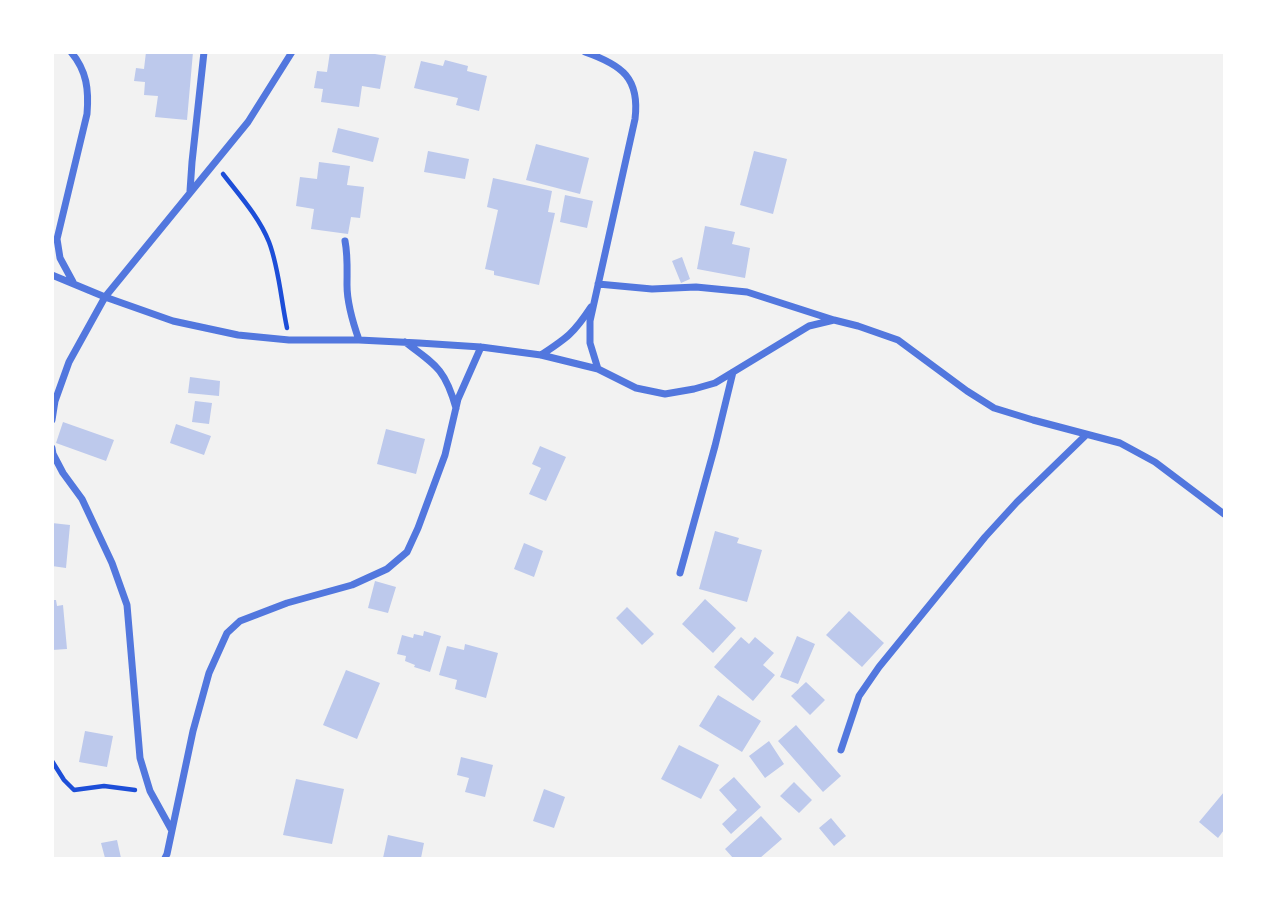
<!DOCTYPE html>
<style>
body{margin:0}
#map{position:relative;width:1277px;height:911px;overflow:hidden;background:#f2f2f2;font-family:"Fira Sans",sans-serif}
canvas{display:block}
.frame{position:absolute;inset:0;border:54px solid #fff;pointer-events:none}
</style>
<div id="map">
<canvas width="1277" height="911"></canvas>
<div class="frame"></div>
</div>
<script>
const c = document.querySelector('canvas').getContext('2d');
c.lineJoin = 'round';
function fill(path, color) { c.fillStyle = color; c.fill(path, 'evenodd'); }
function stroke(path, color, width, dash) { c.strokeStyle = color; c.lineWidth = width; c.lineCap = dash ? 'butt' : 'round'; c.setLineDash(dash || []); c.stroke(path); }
const building = new Path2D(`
 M146 52H193L187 120 155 117 158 96 144 95 145 82 134 81 136 68 144 69Z
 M330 52H375V54L386 56 380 89 362 86 359 107 321 102 323 89 314 88 317 71 327 72Z
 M445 60 468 66 467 71 487 76 479 111 456 105 458 98 414 88 421 61 443 66Z
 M338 128 379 138 373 162 332 152Z
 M536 144 589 158 580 194 526 180Z
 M428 151 469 159 465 179 424 172Z
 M754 151 787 159 773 214 740 205Z
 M319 162 350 166 347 185 364 187 360 218 351 217 348 234 311 229 314 209 296 206 300 177 317 179Z
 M493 178 552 191 548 212 555 213 539 285 494 275V271L485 269 498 210 487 207Z
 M565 195 593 201 587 228 560 222Z
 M705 226 735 232 732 244 750 248 745 278 697 269Z
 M682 257 690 279 681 283 672 261Z
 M190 377 220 381 219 396 188 393Z
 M195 401 212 403 209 424 192 422Z
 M63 422 114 440 106 461 56 443Z
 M176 424 211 436 204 455 170 443Z
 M386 429 425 439 416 474 377 464Z
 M540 446 566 457 546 501 529 494 541 468 532 464Z
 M52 523 70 525 66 568 52 566Z
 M715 531 739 538 737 543 762 550 747 602 699 589Z
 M524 543 543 551 534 577 514 569Z
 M375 581 396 587 388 613 368 608Z
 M705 599 736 628 713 653 682 624Z
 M52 600H56L57 606 63 605 67 649 52 650Z
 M627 607 654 634 642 645 616 618Z
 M849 611 884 643 862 667 826 635Z
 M424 631 441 636 430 672 414 667 415 665 405 661 406 656 397 654 402 635 413 638 414 634 423 636Z
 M797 636 815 644 798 684 780 677Z
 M741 637 749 644 755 637 774 653 763 665 775 675 753 701 714 667Z
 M465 644 498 653 486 698 455 689 457 680 439 675 447 646 464 650Z
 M346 670 380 683 357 739 323 725Z
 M806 682 825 700 810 715 791 696Z
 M718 695 761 721 742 752 699 726Z
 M796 725 841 776 823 792 778 741Z
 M85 731 113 736 107 767 79 762Z
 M769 741 784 764 765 778 749 756Z
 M679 745 719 765 701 799 661 779Z
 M461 757 493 765 485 797 465 792 469 778 457 775Z
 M734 777 761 807 731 834 722 824 737 810 719 790Z
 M296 779 344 789 332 844 283 835Z
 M794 782 812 800 799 813 780 796Z
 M544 789 565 797 554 828 533 821Z
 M1224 792V830L1218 838 1199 822Z
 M761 816 782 839 760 858H733L725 849Z
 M831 818 846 836 834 846 819 828Z
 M388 835 424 843 421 858H383Z
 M117 840 121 858H105L101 843Z`);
const path = new Path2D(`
 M223 174C240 196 259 217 269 242 279 268 281 300 287 328
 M52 761 64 780 74 790 104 786 135 790`);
const minor = new Path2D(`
 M71 52C87 71 89 90 87 114L57 239 60 258 73 282
 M585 52C622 65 640 78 635 119L590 321V343L598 369
 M190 191 192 162 204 52
 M345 241C348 256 347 270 347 285 347 304 353 323 359 340
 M52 275 105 297 173 321 238 335 289 340H359L419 343 481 347 541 355 598 369 636 388 665 394 694 389 715 383 809 326 834 320 858 326 898 340 967 391 994 408 1033 420 1120 443 1155 462 1224 514
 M598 284 652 289 696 287 747 292 834 320
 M405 342C436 365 445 369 456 408
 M541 355C567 338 574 333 591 307
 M52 420 55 401 69 362 105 297 248 122 292 52
 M52 448 53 454 63 473 82 499 112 563 127 605 140 758 150 791 171 829
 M680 573 715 446 733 372
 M841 750 859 696 879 667 985 537 1017 502 1086 435
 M165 858 167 854 193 731 209 673 227 633 240 621 287 603 352 585 387 569 407 552 418 528 445 455 458 399 481 347`);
fill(building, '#bdc9ec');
stroke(path, '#1d4ed8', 4.5);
stroke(minor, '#5277de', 7);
</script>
